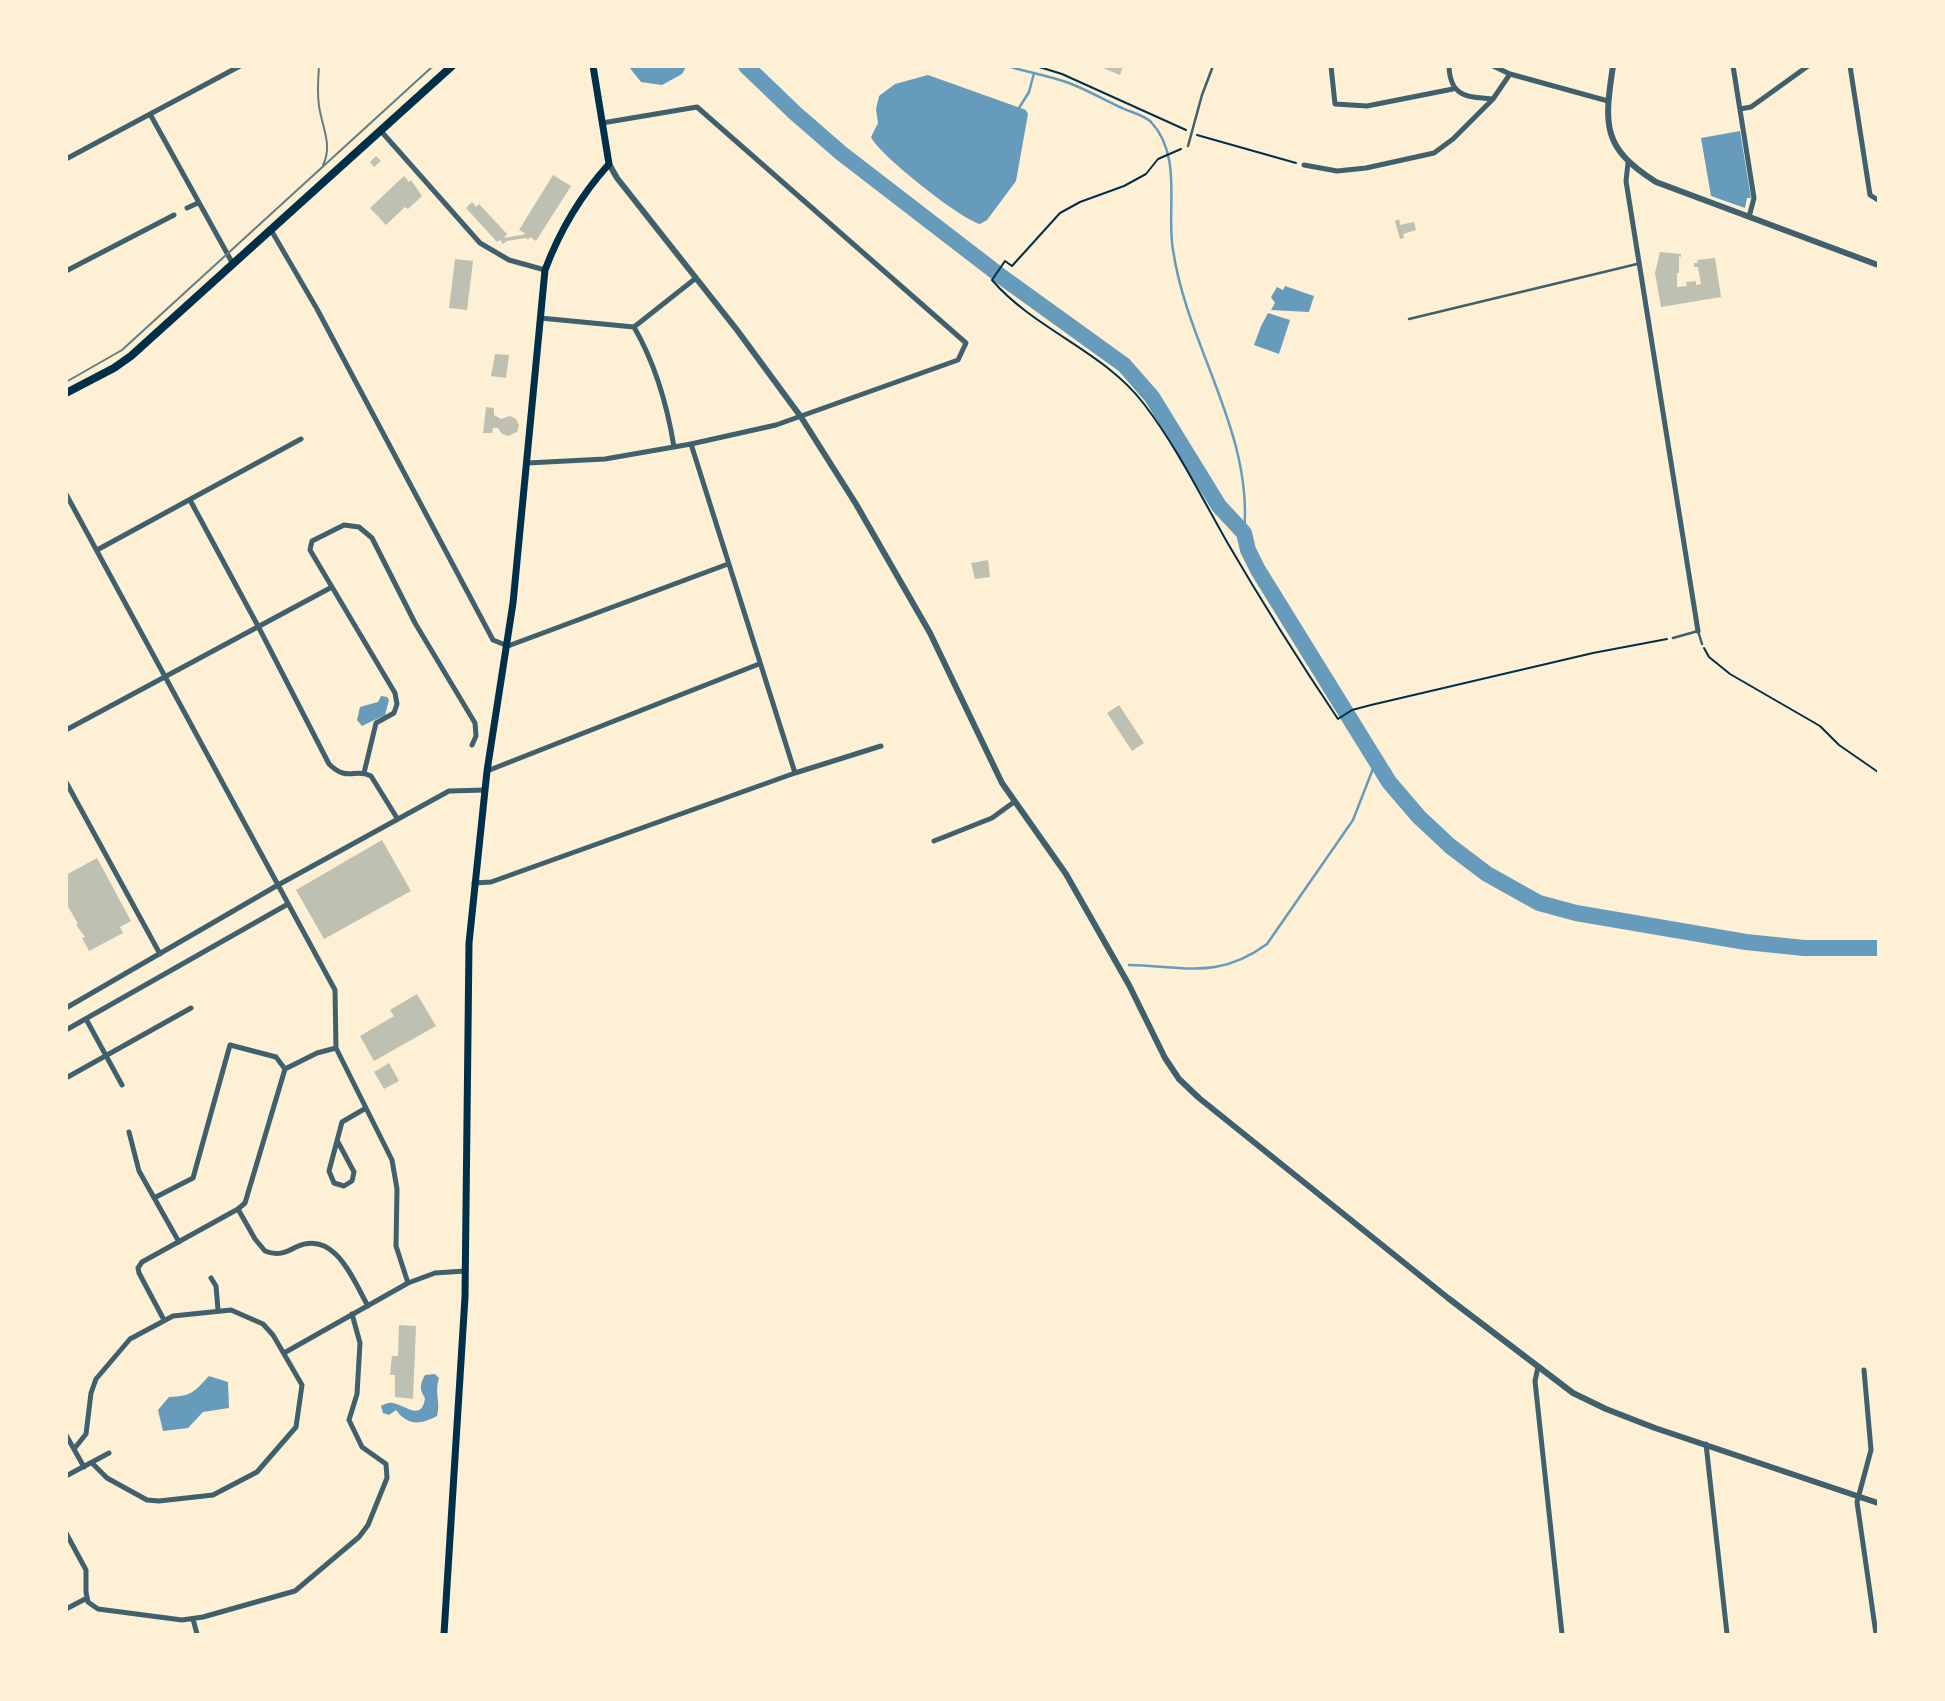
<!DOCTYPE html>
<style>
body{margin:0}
#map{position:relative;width:1945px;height:1701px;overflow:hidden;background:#fdf0d5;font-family:"Libre Baskerville",serif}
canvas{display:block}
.frame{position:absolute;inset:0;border:68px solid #fdf0d5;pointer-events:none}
</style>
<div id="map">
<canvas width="1945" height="1701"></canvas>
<div class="frame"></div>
</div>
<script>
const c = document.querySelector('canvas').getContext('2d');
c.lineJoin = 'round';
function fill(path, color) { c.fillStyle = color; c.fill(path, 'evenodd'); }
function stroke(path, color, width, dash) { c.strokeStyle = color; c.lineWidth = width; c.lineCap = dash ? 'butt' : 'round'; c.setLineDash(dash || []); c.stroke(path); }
const water = new Path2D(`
 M629 67H686L682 74 662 85 641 82Z
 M928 75 1026 110 1028 114 1016 181 987 220 980 224C962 220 879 155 871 137L878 123 876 109 879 96 895 84Z
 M1740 131 1751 198H1747L1745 208 1711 196 1701 138Z
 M1285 286 1314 296 1309 312 1271 310 1275 303 1271 297 1277 287 1283 290Z
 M1268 313 1290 320 1279 354 1254 345 1261 326Z
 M381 696 387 697 389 700 385 715 362 726 357 720 360 707 378 702Z
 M435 1374 439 1378C434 1393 441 1403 437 1416 420 1425 408 1426 396 1410L389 1415 383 1413 381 1406C385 1404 389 1402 393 1403 405 1405 422 1422 425 1398 419 1389 420 1384 425 1375Z
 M209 1376 228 1382 229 1408 203 1412 188 1428 163 1431 158 1410 169 1397C192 1396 194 1392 209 1376Z`);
const stream = new Path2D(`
 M1007 66C1027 72 1049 76 1069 83 1087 90 1105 100 1122 108 1130 112 1144 115 1151 122 1183 156 1166 210 1173 250 1187 346 1254 433 1244 533
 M1019 108 1029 92 1034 73
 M1129 965C1185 966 1218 980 1267 944L1353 820 1376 761`);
const river = new Path2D(`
 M746 66 795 113 841 153 1002 277 1124 365 1152 397 1219 506 1244 533 1248 550 1258 570 1389 782 1419 817 1450 846 1487 874 1539 903 1576 913 1746 942 1804 948H1878`);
const building = new Path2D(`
 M1098 66H1123L1120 75Z
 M376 156 381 161 374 167 370 162Z
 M553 175 571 186 536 241 530 237 528 240 526 238 507 241 503 244 500 240 497 242 466 208 472 202 476 207 479 204 507 234 504 238 526 234 519 230Z
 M404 176 409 182 411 180 422 196 408 209 405 207 386 225 370 208Z
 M1399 219 1400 225 1414 222 1416 230 1403 234 1404 238 1400 239 1395 221Z
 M1660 252 1681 254V257L1679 256V273H1677V287L1687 286 1686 282 1696 281V285L1701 284 1698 267H1694V263H1698L1697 260 1715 258 1721 297 1661 307 1655 273Z
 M455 259 473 261 467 310 449 308Z
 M495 354 509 355 506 378 491 376Z
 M486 407 494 408V415L501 419 510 416 516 419 519 425 517 432 508 436 502 434 498 428H493L492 433H483Z
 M988 560 990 577 975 579 971 563Z
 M1119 705 1144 743 1132 751 1107 713Z
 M382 840 411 891 324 939 296 890Z
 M97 858 131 921 120 927 123 933 89 951 82 938 85 937 76 925 78 924 66 903V875Z
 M417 994 436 1026 374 1061 360 1036 394 1016 390 1010Z
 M389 1063 399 1081 384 1089 374 1072Z
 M399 1325 416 1326 413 1399 395 1397V1375H390L392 1356H398Z`);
const path = new Path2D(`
 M1036 66 1062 74 1186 130
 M1197 135 1296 163
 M1181 149 1158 159 1146 174 1124 186 1080 202 1060 213 1012 266 1005 261 992 280C1035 330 1104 351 1144 404 1176 446 1201 496 1227 542 1262 602 1299 661 1338 719L1352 710 1371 705 1593 653 1667 639
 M1704 648 1709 657 1730 674 1820 726 1839 745 1878 772`);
const service = new Path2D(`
 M1188 146 1202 95 1213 66
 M1409 319 1637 264
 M1673 638 1698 631 1702 644`);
const minor = new Path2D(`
 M1331 66 1335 104 1367 106 1453 89
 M1449 66C1450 97 1467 97 1493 99L1510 74
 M1493 66 1510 74 1608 101
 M1733 66 1754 198 1749 217
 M1850 66 1870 195 1878 200
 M1740 109 1751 107 1808 66
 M150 114 233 264
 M380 130 480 243 509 260 545 270
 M66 159 240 66
 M1628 163 1626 181 1698 631
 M1304 165 1337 171 1366 168 1434 153 1453 139 1493 99
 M187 208 198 203
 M271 230 317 309 493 640 508 646 728 564
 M66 271 174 215
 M540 318 634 327 696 278
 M634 327C656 365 667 404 674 447
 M691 444 795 773
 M527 463 605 459 691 444 776 425 958 360 966 343 697 107 602 123
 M66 494 335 990 336 1048 392 1160 397 1189 396 1246 408 1283
 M190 500 258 626 329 764C347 782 355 768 371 776L397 818
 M97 550 301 439
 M66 730 332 587
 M487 771 759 664
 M364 773 376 723 394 713 397 704 395 693 310 550 312 541 344 525 359 527 372 538 415 623 475 723 476 736 472 745
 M66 782 160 954
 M934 841 992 818 1014 802
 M474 883 491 882 795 773 881 746
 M66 1008 278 885 449 791 485 790
 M86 1019 122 1085
 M66 1030 288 904
 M66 1078 191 1008
 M129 1132 139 1171 179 1242
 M338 1142 354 1172 352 1181 344 1186 334 1183 329 1171 342 1122 366 1108
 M154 1198 193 1178 230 1045 276 1057 285 1069
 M238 1209 255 1239 265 1251C277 1256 285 1253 296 1247 335 1229 353 1280 368 1306
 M211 1278 216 1286 218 1310
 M164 1320 139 1273 138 1268 142 1262 238 1209 245 1203 285 1069 317 1053 336 1048
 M284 1353 408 1283 435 1273 465 1271
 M1538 1367 1535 1381 1562 1634
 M1864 1370 1871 1450 1857 1502 1876 1634
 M66 1435 84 1467
 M1706 1444 1727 1634
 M74 1449 86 1434 91 1393 96 1379 130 1339 173 1316 231 1310 263 1324 273 1335 302 1385 296 1427 257 1472 213 1495 159 1501 147 1500 107 1478 92 1463
 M66 1476 109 1453
 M66 1533 86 1570V1592L88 1602 98 1609 182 1620 203 1617 295 1591 359 1537 368 1525 387 1478 386 1464 362 1447 349 1420 357 1394 360 1343 352 1314
 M66 1609 87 1598
 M193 1619 197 1634`);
const tertiary = new Path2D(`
 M1613 66C1604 125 1602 148 1656 182L1878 265
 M609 164 617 178 737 330 801 417 856 504 930 633 1002 783 1066 874 1129 985 1165 1058 1179 1079 1199 1098 1448 1298 1573 1393 1606 1409 1655 1428 1878 1503`);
const secondary = new Path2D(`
 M444 1634 465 1297 469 943 487 771 513 603 545 270C560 230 581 195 609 164L593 66`);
const primary = new Path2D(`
 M66 393 114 368 131 356 452 66`);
const tram = new Path2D(`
 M319 66C318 80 317 93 319 106 322 127 333 145 323 165
 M66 382 122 350 433 66`);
fill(water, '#669bbc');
stroke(stream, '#669bbc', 2.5);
stroke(river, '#669bbc', 16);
fill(building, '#bec0b2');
stroke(path, '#003049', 2);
stroke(service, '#3f606c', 2.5);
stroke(minor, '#3f606c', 5);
stroke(tertiary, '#3f606c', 6);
stroke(secondary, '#003049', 7);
stroke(primary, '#003049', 8);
stroke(tram, '#657d81', 2);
</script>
